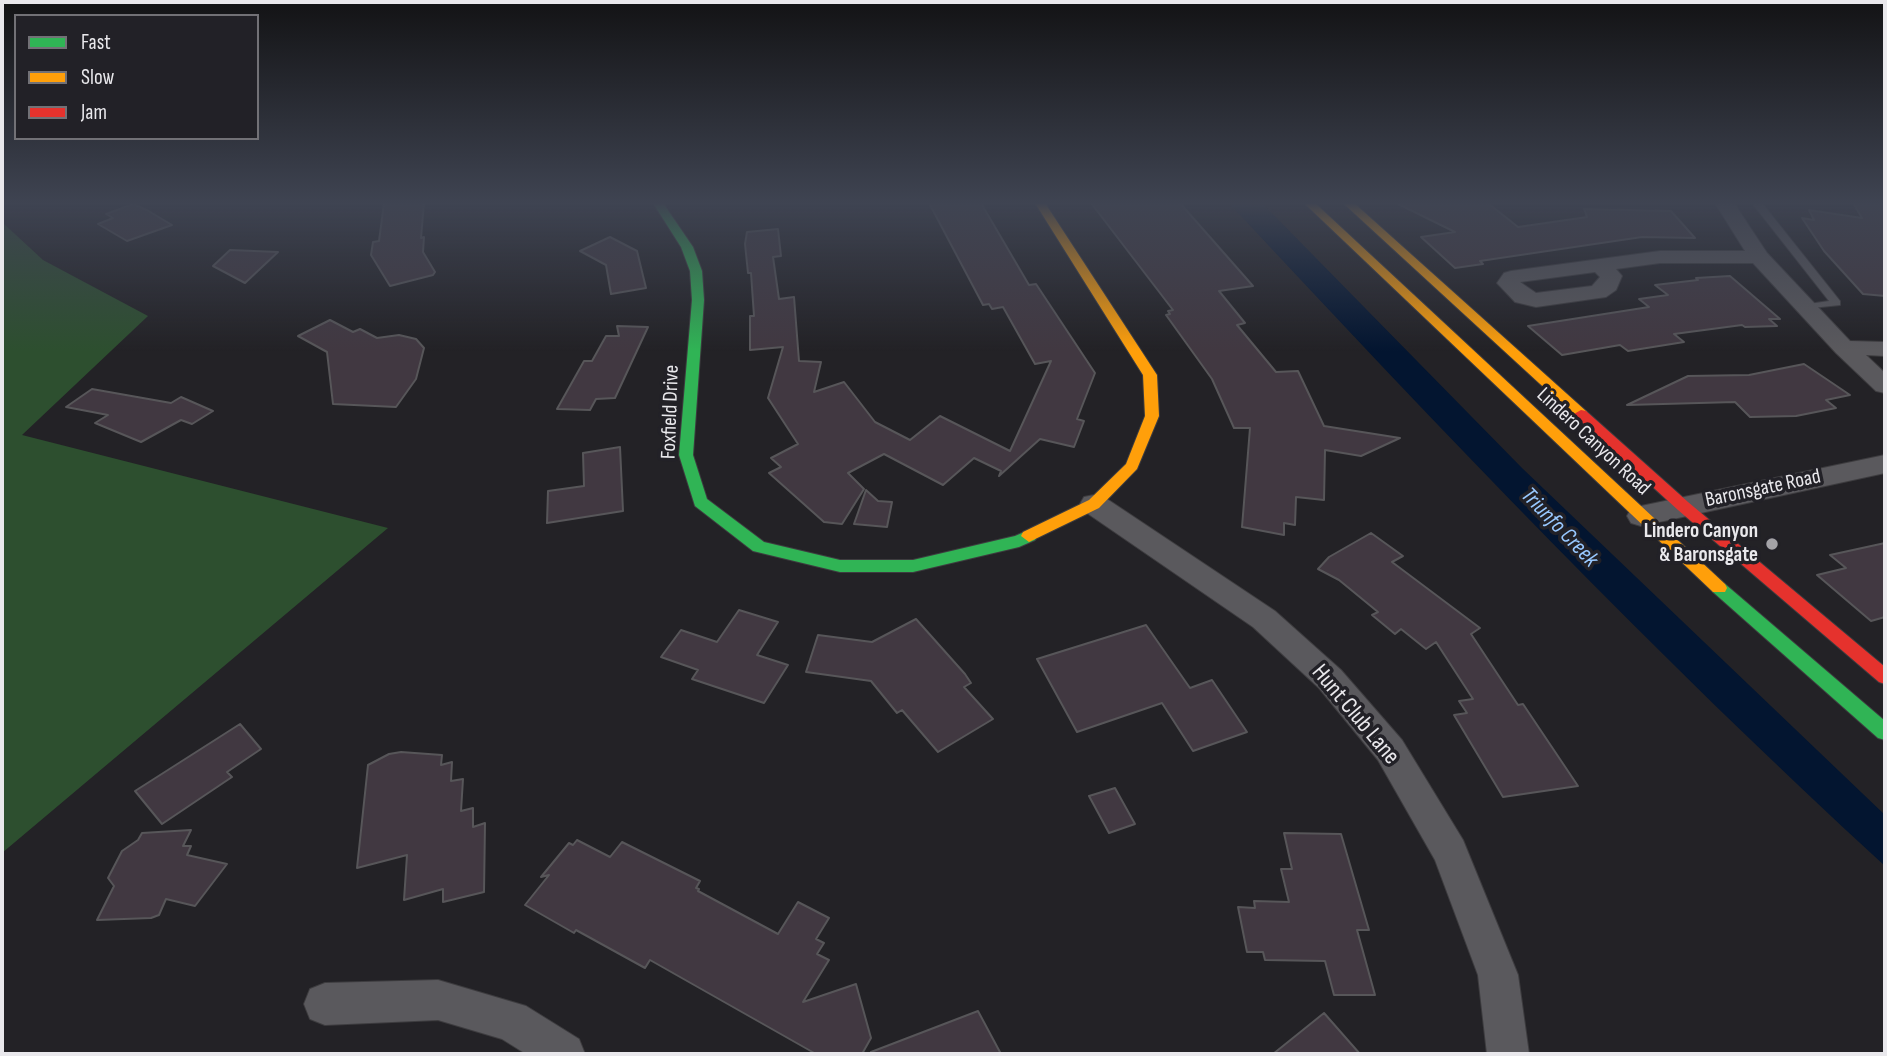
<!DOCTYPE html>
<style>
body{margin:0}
#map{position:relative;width:1887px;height:1056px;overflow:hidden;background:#232226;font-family:"Sofia Sans Condensed",sans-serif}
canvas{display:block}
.frame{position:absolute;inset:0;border:4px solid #e9e8ec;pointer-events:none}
.legend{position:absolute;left:14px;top:14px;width:245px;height:126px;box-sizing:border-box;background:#222127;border:2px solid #727176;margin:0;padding:9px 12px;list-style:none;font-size:21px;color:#e9e8ec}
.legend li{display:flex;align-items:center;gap:14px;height:35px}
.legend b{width:35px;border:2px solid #727176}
</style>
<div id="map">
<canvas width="1887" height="1056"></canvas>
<div class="frame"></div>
<ul class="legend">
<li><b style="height:9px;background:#30b455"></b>Fast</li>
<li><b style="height:9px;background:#ff9f0a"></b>Slow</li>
<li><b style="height:9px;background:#e5322d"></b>Jam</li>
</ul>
</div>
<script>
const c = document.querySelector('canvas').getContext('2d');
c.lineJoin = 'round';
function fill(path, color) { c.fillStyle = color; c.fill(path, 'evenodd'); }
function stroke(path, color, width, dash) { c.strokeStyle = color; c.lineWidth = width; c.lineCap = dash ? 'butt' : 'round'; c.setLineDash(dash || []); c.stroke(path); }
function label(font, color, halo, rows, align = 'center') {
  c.font = font + ' "Sofia Sans Condensed",sans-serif'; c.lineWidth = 7; c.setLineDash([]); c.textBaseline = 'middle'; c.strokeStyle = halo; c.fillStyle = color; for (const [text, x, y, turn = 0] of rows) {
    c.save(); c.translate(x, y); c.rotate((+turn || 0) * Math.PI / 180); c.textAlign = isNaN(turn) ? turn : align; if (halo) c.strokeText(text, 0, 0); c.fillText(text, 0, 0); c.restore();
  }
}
const green = new Path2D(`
 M2 222 43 260 148 316 22 435 388 528 2 853Z`);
const water = new Path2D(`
 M1229 203H1262L1522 468 1885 815V866C1656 656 1441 431 1229 203Z`);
const building = new Path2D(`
 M384 203H424L421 238 424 237 423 252 435 272 433 275 390 286 371 255 373 242 379 241Z
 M929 203H981L1029 285 1036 284 1095 373 1077 419 1084 421 1074 447 1040 439 999 476 1001 471 974 458 943 485 884 454 848 473 864 489 842 524 824 522 769 473 781 467 771 458 798 444 768 398 783 347 750 350V316H754L751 273H748L745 244 747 232 778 229 781 256 773 257 779 299 794 297 799 361 821 362 814 392 844 382 875 422 910 440 940 416 1010 451 1051 361 1035 364 1003 307 992 309 989 304 983 305Z
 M1091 203H1180L1253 286 1219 291 1245 323 1237 325 1276 372 1298 371 1324 426 1400 438 1361 456 1325 450 1324 500 1296 497 1295 525 1284 523V535L1242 527 1250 428H1234L1212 379 1166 315 1170 314 1168 311 1173 310Z
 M1396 203H1488L1518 227 1587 217 1584 209 1671 211 1695 238 1642 237 1480 261 1483 264 1455 268 1421 237 1455 232Z
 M1853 203H1885V296L1863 294 1824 251 1802 218 1814 220 1809 210 1862 218Z
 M133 204 147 210 172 225 127 241 98 224 113 218 106 214Z
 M610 237 637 251 646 288 611 294 606 265 580 251Z
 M230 250 278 252 245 283 213 266Z
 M1730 276 1780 319H1769L1777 326 1745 327 1742 325 1674 334 1684 342 1628 351 1620 345 1562 355 1528 326 1649 307 1639 299 1668 295 1655 285 1698 280 1696 278Z
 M330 320 353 332 360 329 377 338 399 335 416 339 424 348 416 379 396 407 333 404 327 352 298 336Z
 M617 326 648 327 615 398 596 399 590 410 557 409 584 361H592L606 336H619Z
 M1804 364 1850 395 1826 400 1836 408 1796 416 1750 417 1735 402 1627 405 1688 376 1749 375Z
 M92 389 171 403 181 397 213 411 192 424 181 420 141 442 95 423 108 415 66 407Z
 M620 447 623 511 547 523 548 491 584 486 583 453Z
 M866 490 878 501 892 502 887 527 854 524Z
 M1371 533 1403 556 1392 562 1480 628 1471 634 1518 705 1523 704 1578 786 1503 797 1454 715 1467 713 1459 701 1473 699 1436 642 1426 649 1401 629 1395 634 1372 615 1378 612 1339 580 1318 569 1329 557Z
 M1885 543V617L1871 621 1817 575 1846 568 1830 555Z
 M739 610 778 622 757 655 788 665 764 703 692 679 698 670 661 657 681 630 717 642Z
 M916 619 965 674 971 683 964 687 993 719 938 752 902 710 897 713 871 681 806 672 818 635 872 642Z
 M1146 625 1190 688 1212 680 1247 732 1193 751 1162 703 1077 732 1037 659Z
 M240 724 261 749 227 772 232 777 162 824 135 791Z
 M401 752 442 755 441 765 452 762 451 781 463 779 461 811 473 808V827L485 823 484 892 443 902V889L404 900 407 855 357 868 368 765 389 754Z
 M1115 788 1135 824 1109 833 1089 796Z
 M191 830 183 846H191L187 855 227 864 195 906 166 899 159 915 151 918 97 920 114 886 108 878 122 851 138 840 142 833Z
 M1284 833 1341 834 1369 930H1357L1375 995H1334L1325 961 1265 960 1263 952H1247L1238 907 1255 908 1254 901 1289 902 1281 869H1292Z
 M577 840 610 857 622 842 700 881 696 888 699 889 698 891 778 934 798 902 829 918 816 939 824 943 817 954 829 960 803 1002 856 984 871 1038 862 1054H816L650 960 645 968 576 930 574 933 525 905 549 875 541 877 569 843 573 845Z
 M978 1011 1001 1054H872L871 1052Z
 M1324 1013 1360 1054H1273Z`);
const lane = new Path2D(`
 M1752 203H1762L1840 301V305L1802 309V305L1829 301Z`);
const street = new Path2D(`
 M1715 203H1734L1767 253 1850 341 1885 342V356L1866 355 1885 373V393L1876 391 1836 353 1753 263H1660L1616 269 1622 276 1616 290 1606 297 1536 307 1515 302 1497 283 1504 273 1511 271 1660 251H1745ZM1595 272 1600 277 1592 286 1536 293 1520 282Z
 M1885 455V473L1641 526 1631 523 1627 516 1631 509 1641 506Z
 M1094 495 1104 497 1275 611 1341 670 1402 740 1463 840 1518 975 1529 1054H1487L1478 975 1435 860 1378 760 1319 688 1253 627 1084 511 1080 504 1084 497Z
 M438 980 526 1006 579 1039 585 1054H526L502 1039 438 1020 325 1025 310 1019 304 1004 310 989 325 983Z`);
const fast = new Path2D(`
 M653 203H663L693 247 702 271 704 300 693 455 707 499 764 542 840 560H913L1015 536 1029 530 1037 536 1035 540 1019 547 913 572H840L753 551 695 506 679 455 692 300 690 271 681 247Z
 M1719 582 1725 584 1885 721V740L1878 738 1713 592 1711 588 1713 584Z`);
const slow = new Path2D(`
 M1035 203H1045L1157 375 1159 416 1137 469 1099 508 1029 542 1021 536 1023 532 1089 500 1126 464 1145 416 1143 375Z
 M1304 203H1315L1725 584 1727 588 1725 592H1713Z
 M1343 203H1354L1586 411 1588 414 1586 417H1576Z`);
const jam = new Path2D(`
 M1581 410 1586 411 1688 502 1885 667V684L1879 682 1678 510 1576 417 1574 414Z`);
const markers = [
 [1772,544,7,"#a4a3a7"]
];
const streetNames = [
 ["Foxfield Drive",671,412,-88],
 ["Lindero Canyon Road",1593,442,43],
 ["Baronsgate Road",1763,489,-12]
];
const poiNames = [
 ["Lindero Canyon",1758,532],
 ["& Baronsgate",1758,556]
];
const waterNames = [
 ["Triunfo Creek",1559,528,46]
];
const nearStreetnames = [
 ["Hunt Club Lane",1355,715,50]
];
fill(green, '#2d4f2f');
fill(water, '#031530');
fill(building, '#413841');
stroke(building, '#575659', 2);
stroke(lane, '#3d3c3f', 2);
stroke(street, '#3d3c3f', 2);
stroke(fast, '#3d3c3f', 2);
stroke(slow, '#3d3c3f', 2);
stroke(jam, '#3d3c3f', 2);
fill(lane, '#5a595d');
fill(street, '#5a595d');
fill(fast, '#30b455');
fill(slow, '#ff9f0a');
fill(jam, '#e5322d');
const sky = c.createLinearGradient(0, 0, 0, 351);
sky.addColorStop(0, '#131315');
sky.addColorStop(0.58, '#3f4452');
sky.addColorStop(1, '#3f445200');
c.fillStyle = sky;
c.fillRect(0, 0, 1887, 351);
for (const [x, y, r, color] of markers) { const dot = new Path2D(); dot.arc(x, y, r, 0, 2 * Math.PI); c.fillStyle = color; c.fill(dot); stroke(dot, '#222127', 2.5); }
label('21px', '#e9e8ec', '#222127', streetNames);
label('bold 21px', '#e9e8ec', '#222127', poiNames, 'right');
label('italic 23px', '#98c8ff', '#222127', waterNames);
label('24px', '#e9e8ec', '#222127', nearStreetnames);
</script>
